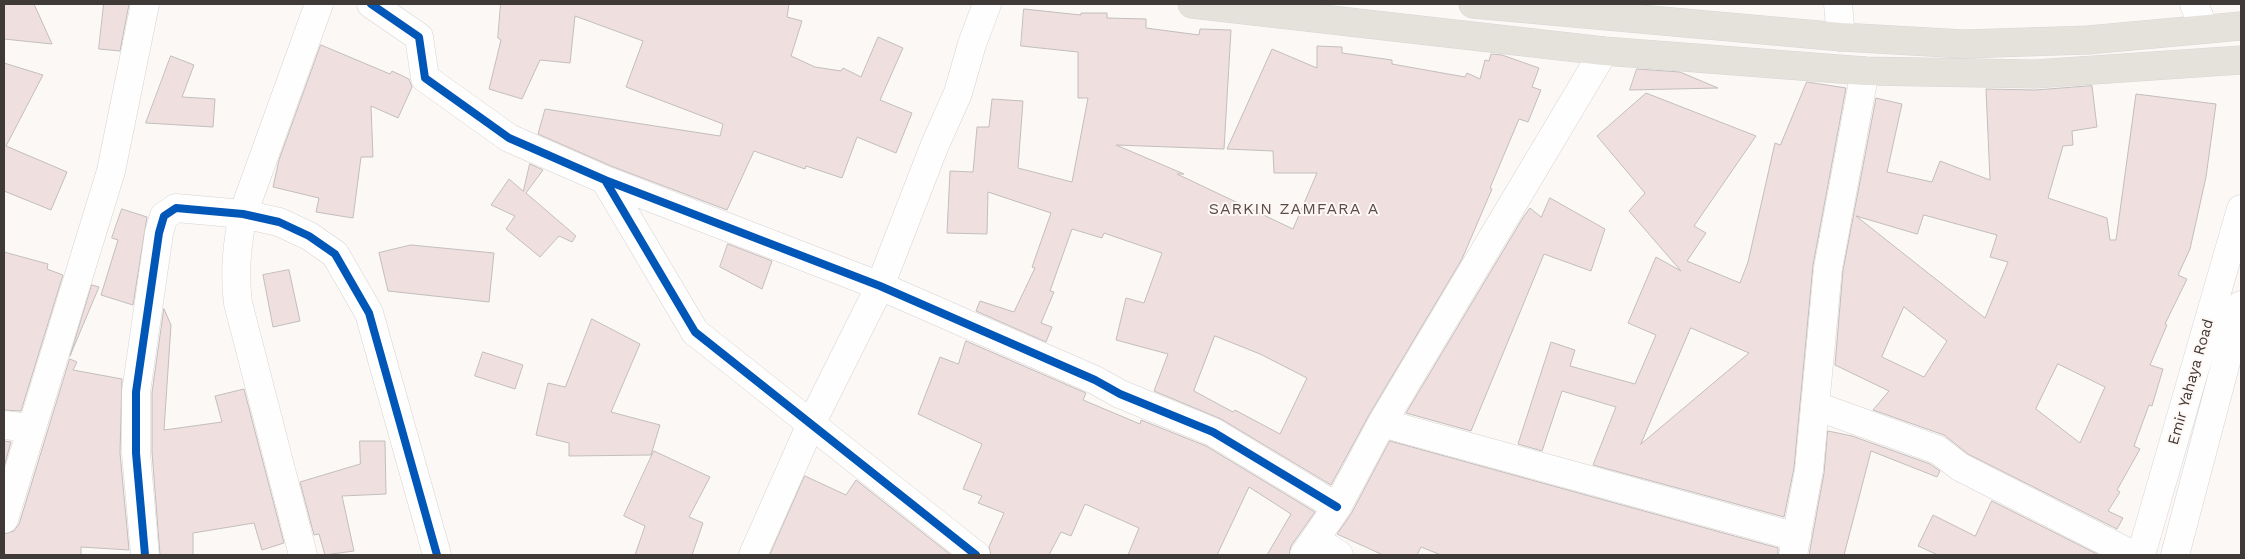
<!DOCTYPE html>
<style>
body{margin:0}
#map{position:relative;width:2245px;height:559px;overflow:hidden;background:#fcf8f6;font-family:"Work Sans",sans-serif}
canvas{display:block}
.frame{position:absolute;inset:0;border:5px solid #3f3a37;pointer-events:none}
</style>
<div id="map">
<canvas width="2245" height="559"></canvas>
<div class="frame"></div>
</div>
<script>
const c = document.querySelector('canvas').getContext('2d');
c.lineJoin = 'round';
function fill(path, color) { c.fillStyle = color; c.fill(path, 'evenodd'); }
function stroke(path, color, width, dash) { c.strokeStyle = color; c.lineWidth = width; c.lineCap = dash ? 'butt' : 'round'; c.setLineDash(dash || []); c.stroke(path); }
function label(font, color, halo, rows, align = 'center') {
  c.font = font + ' "Work Sans",sans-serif'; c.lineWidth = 4; c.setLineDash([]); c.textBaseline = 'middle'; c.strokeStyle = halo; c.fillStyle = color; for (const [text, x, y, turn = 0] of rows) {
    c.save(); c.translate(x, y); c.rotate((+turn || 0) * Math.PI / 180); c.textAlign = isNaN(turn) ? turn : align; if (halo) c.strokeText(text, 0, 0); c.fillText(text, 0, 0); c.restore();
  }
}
const building = new Path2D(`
 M4 4H34L52 44 4 39Z
 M104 4H129L120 51 99 49Z
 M501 4H789L787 17 802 21 791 56 815 67 841 71 843 68 861 77 878 37 903 48 880 100 912 113 896 153 857 137 842 178 806 166 805 169 754 151 727 210 611 166 538 134 545 109 720 136 723 124 626 87 643 41 575 16 570 63 540 60 522 99 489 89 501 40 498 38Z
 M1024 9 1081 15V13H1107V18L1146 19V28L1199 35 1200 29 1231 30 1224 149 1116 145 1184 174H1177L1293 229 1317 173H1274L1273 151 1227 149 1272 49 1317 68V46L1342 47V53L1392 60V64L1465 77 1467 73 1480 79 1485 60 1489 61 1491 54 1502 55 1539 68 1532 87 1541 90 1528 122 1519 119 1490 188 1492 189 1462 259 1369 415 1331 485 1221 419 1154 391 1168 354 1116 340 1126 298 1144 303 1162 253 1104 233 1102 238 1072 229 1050 291 1054 292 1041 323 1052 327 1046 342 976 311 980 301 1014 312 1035 268 1032 267 1051 213 988 192 987 234 947 233 950 171 973 172 977 127H989L992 99 1023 101 1018 168 1072 182 1088 98H1078V52L1021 46ZM1215 336 1260 354 1307 378 1280 434 1235 410 1233 412 1194 391Z
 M321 45 390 74 392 71 409 79 412 87 398 118 371 106 373 157H361L353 218 316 212 319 198 273 187 279 160Z
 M171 56 194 65 182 97 215 99 213 127 146 123Z
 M4 63 43 75 6 146 67 172 51 210 4 191Z
 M1637 69 1680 72 1718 88 1630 90Z
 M1807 82 1846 88 1813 265 1794 468 1784 517 1593 465 1616 407 1562 391 1542 451 1518 444 1551 342 1575 350 1570 366 1635 384 1656 335 1628 323 1656 257 1681 271 1629 211 1645 193 1597 136 1646 93 1756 136 1694 226 1706 233 1687 261 1740 283 1748 262 1775 143 1780 145ZM1691 328 1749 353 1641 444Z
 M2092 86 2097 127 2072 131 2073 145 2063 146 2048 198 2107 218 2110 240H2116L2136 94 2216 104 2206 177 2190 249 2178 275 2187 279 2165 324 2167 325 2150 365 2163 369 2152 406 2149 405 2134 446 2140 449 2117 490 2120 492 2108 511 2123 518 2117 529 1968 454 1944 435 1873 410 1889 391 1835 365 1843 270 1876 98 1902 104 1887 172 1932 182 1940 161 1990 180 1986 89 2035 90ZM1924 215 1997 235 1990 257 2008 262 1985 318 1856 216 1917 234ZM1904 307 1947 341 1924 377 1882 357ZM2058 364 2105 387 2080 443 2036 409Z
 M530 164 543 170 526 193 576 236 572 242 559 236 540 257 506 229 515 216 491 205 509 179 523 191Z
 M1550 198 1605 229 1591 271 1544 254 1471 431 1406 413 1524 216 1530 208 1541 217Z
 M122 209 147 217 133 305 101 295 118 240 112 238Z
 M728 244 772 261 762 289 720 267Z
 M411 245 494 253 489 302 388 291 379 253Z
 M4 252 48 264 47 269 63 275 21 411 4 410Z
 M289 270 300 321 273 327 263 275Z
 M92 285 99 287 70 356Z
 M164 309 171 325 164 430 222 422 215 396 244 389 284 543 262 550 254 523 193 533V555H160L152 452V393Z
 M592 319 640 344 611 412 660 425 651 455 569 456V443L536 435 548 383 565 387Z
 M966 341 1086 393 1083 400 1140 424 1141 420 1206 446 1315 512 1291 546 1289 555H1267L1291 514 1249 487 1217 555H1128L1139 528 1085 504 1071 536 1061 532 1049 555H991L989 547 1004 513 978 503 982 496 963 489 982 444 918 414 940 357 958 364Z
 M483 352 523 365 515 389 475 376Z
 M70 359 77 362 73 370 122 379 120 453 129 550 81 547V555H4V534L14 531 19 524Z
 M1828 431 1852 436 1930 464 1940 471 1937 477 1871 451 1844 555H1809L1824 473Z
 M4 441 11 442 4 467Z
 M360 441H385L386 494 342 496 354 551 325 555 319 534 314 535 300 482 360 464Z
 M1390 441 1778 548V555H1441L1421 547 1417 555H1383L1337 534 1351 514Z
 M654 451 710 477 689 517 703 523 692 555H635L645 526 624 516Z
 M805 476 846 495 856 480 951 555H770Z
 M1992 501 2099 555H1938L1918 546 1933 515 1975 536Z`);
const minor = new Path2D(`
 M371 4 419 37 425 78 509 138 605 180 695 332 976 555
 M1838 4 1841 37
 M2194 4 2204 28
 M605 180 880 286 1095 380 1120 394 1213 432 1337 507
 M1816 406 1938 450 1960 467 2133 555
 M1382 423 1797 537
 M4 425 32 428
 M4 519 111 171 145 4
 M1315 539 1339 555
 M145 555 136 453V392L159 233 164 216 176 208 243 214 279 222 309 236 335 254 369 313 437 555
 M303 555 238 303C234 272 237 245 243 214L319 4
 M753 555 812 422 880 286 934 147 958 93 972 44 987 4
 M1304 555 1337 507 1382 423 1604 51
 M1793 555 1809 470 1828 268 1865 71
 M2141 555 2241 209
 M2175 555 2241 305`);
const major = new Path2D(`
 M1192 4 1604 51 1865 71 2035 74 2241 60
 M1473 4 1841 37 1964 44 2088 40 2241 26`);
const cycleway = new Path2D(`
 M371 4 419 37 425 78 509 138 605 180 695 332 976 555
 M605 180 880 286 1095 380 1120 394 1213 432 1337 507
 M145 555 136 453V392L159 233 164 216 176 208 243 214 279 222 309 236 335 254 369 313 437 555`);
const streetNames = [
 ["Emir Yahaya Road",2191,382,-74]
];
const neighbourhoodNames = [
 ["SARKIN ZAMFARA A",1294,209]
];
fill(building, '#efdfde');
stroke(building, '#c2bebd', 1);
stroke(minor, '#d7d3d1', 29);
stroke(major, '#d8d5d4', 29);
stroke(minor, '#fffefe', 28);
stroke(major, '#e5e2db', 28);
stroke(cycleway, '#0057b8', 8);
label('15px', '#3f3a37', '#fff7f3', streetNames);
c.letterSpacing = '1px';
label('16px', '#584d48', '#fff7f3', neighbourhoodNames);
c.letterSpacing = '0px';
</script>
